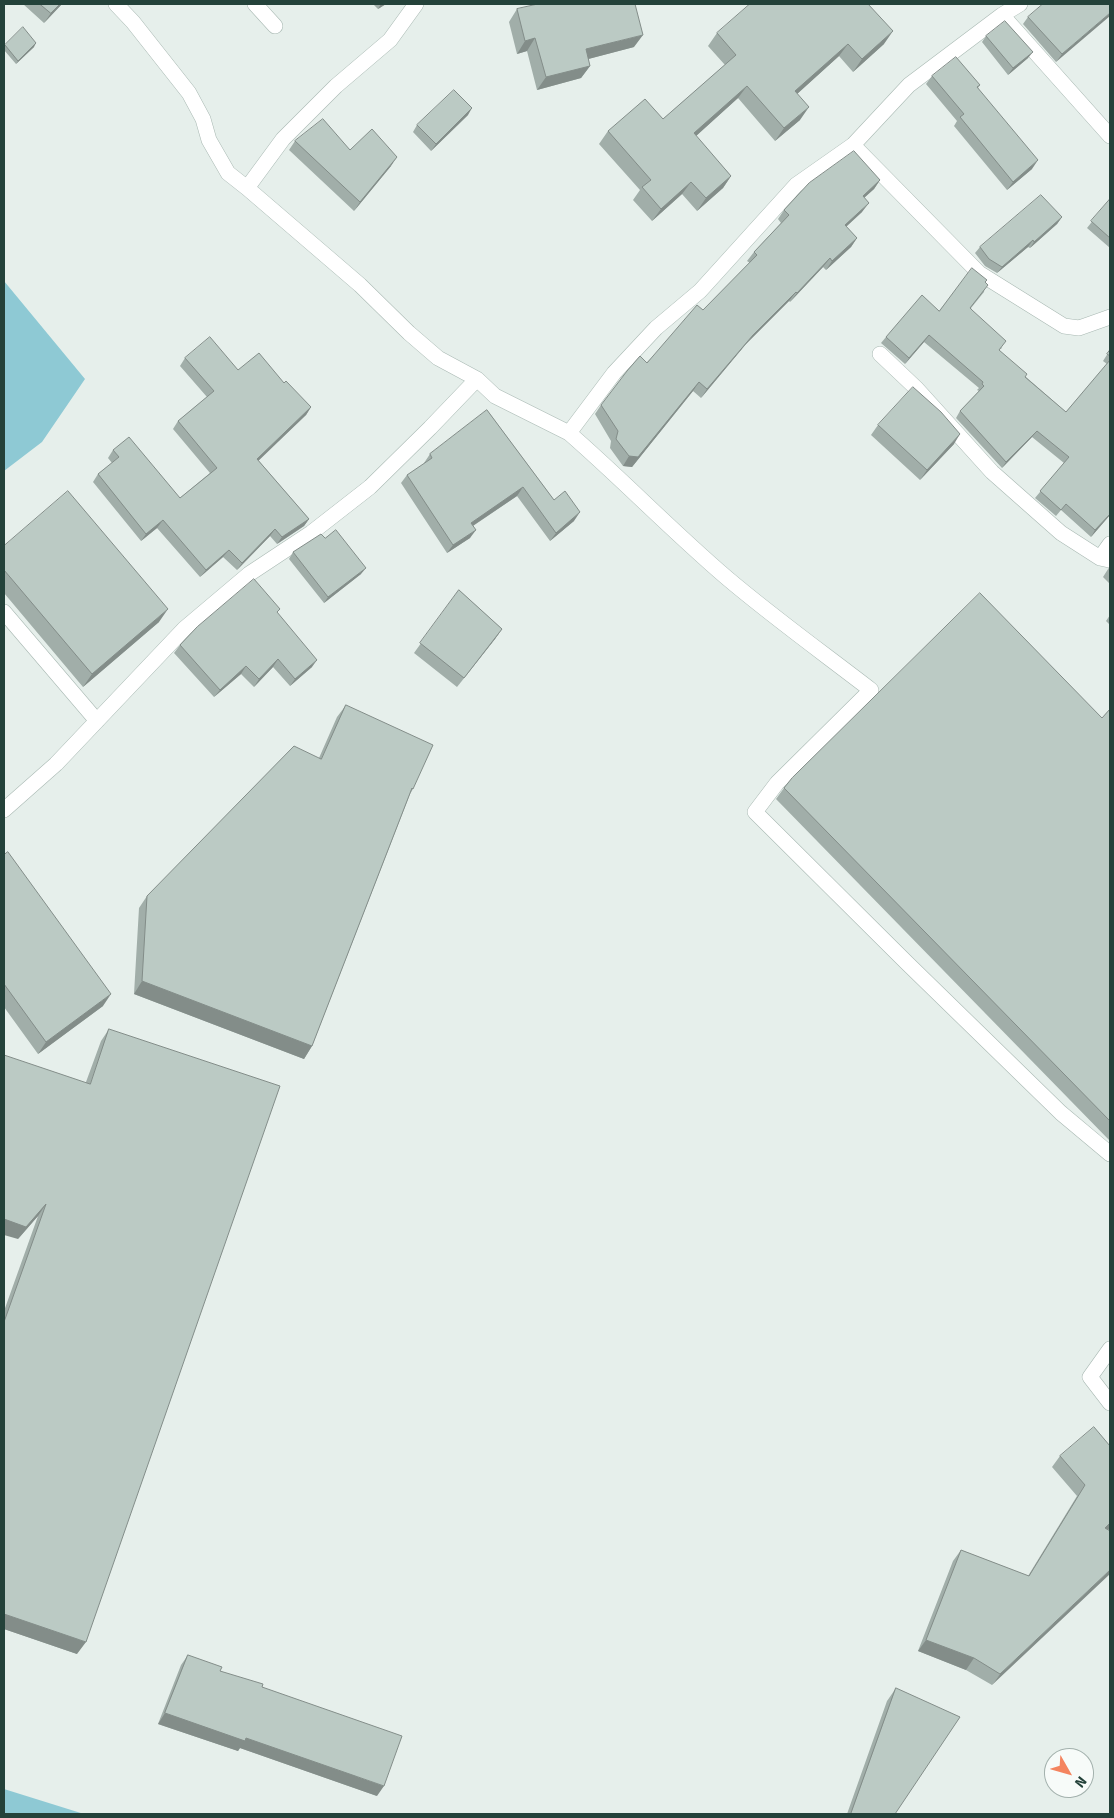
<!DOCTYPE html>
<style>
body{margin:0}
#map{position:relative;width:1114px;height:1818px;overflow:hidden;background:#e6efeb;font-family:Signika,sans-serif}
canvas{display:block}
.frame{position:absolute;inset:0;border:5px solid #24423a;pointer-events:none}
.north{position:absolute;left:1044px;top:1748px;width:50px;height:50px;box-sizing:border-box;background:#f7fbf9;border:1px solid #a3b1ad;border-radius:50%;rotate:128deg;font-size:14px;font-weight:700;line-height:20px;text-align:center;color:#24423a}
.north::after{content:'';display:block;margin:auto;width:18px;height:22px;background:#f4845f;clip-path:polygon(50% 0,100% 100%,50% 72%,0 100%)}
</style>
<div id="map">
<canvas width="1114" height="1818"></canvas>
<div class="frame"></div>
<div class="north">N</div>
</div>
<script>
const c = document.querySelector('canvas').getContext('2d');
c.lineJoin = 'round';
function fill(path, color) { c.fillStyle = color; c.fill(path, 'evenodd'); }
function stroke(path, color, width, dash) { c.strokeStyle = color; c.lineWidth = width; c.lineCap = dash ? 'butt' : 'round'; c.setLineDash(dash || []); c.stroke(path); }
const water = new Path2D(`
 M4 281 85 379 42 442 4 471Z
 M4 1789 84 1814H4Z`);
const minor = new Path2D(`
 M116 4 133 22 189 93 203 119 209 140 228 173 247 188 360 285 409 333 438 358 477 379 495 396 569 433
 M255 4 275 26
 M1020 4 1002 15 909 85 853 145 796 185 700 291 656 328 614 373 569 433C623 480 672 531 727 578 773 617 823 653 871 690L777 783 755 812 907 963 1061 1113 1110 1154
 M1002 15 1110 136
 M853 145 979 273 1064 326 1079 328 1110 317
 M247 188 283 139 336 86 390 40 416 4
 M880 354 917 389 992 472 1061 533 1100 558
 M1109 560 1100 558 1110 544
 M4 612 97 721
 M4 810 56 764 185 628 249 574 311 533 370 487 430 428 477 379
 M1110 1349 1090 1377 1110 1403`);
const wall = new Path2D(`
 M23 4H62L44 23Z
 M373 4H386L378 9Z
 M1110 4 1056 62 1023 24 1028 17Z
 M517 9 634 47 588 59 590 66 581 78 537 90 527 51 517 54 509 22Z
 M717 33 884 44 853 72 839 56 797 94 800 120 775 141 738 98 696 136 731 176 723 188 697 211 682 194 652 221 633 200 640 190 599 144 608 131 663 119 725 65 708 46Z
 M986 36 1028 58 1008 75 982 42Z
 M5 45 34 47 16 64 4 50V47Z
 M932 76 980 85 978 88 1032 169 1007 190 954 126 957 121 926 84Z
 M468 115 431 151 413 132 417 125Z
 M295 141 350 150 391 166 354 211 289 150Z
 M880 180 874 189 864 198 862 212 846 227 857 238 851 247 826 270 823 267 790 302 789 301 746 344 701 398 693 391 632 467 623 466 610 448 611 441 595 414 601 405 703 310 750 263 747 261 754 252 781 223 778 219 784 210Z
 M1110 199V248L1087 228Z
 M1062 217 1057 224 1030 248 1028 247 997 273 985 266 975 253 980 247Z
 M987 280 985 283 984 292 971 308 972 310 1002 348 999 350 1026 377 1066 412 1107 364 1103 361 1110 350V515L1091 537 1061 510 1056 516 1035 498 1064 463 1032 437 1002 468 956 418 960 411 979 391 977 390 979 388 924 342 905 364 881 343 886 337 939 311Z
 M185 358 238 370 284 383 311 407 306 415 258 460 309 519 304 526 277 544 270 536 237 570 223 557 200 577 157 528 141 541 93 482 98 474 112 463 108 458 113 450 180 498 210 473 173 429 178 421 207 397 180 366Z
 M487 410 554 500 574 521 550 541 517 496 473 526 470 538 447 553 401 483 407 475 424 464V463L430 454Z
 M878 425 954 444 920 480 871 435Z
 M325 538 361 574 324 603 289 559 293 552Z
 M4 546 159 622 83 687 4 593Z
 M1110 566V584L1103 577Z
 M459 590 502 629 495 639 457 687 414 653Z
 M277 613 312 667 290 686 273 667 254 687 241 674 214 697 174 653 180 645Z
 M1110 615V625L1106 621Z
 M346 705 413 789 410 794 312 1046 304 1059 134 994 139 908 147 896 319 758 337 717Z
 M1110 709V1141L776 799 784 788 1102 718Z
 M4 855 103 1006 38 1054 4 1007Z
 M109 1029 77 1654 4 1629V1311L38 1216 18 1239 86 1082 101 1041Z
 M1110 1446V1528L992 1685 966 1670 918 1651 953 1561 961 1550 1028 1576 1077 1496 1052 1467 1060 1456Z
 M188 1655 220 1671 262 1687 377 1796 240 1748 238 1751 158 1724 181 1665Z
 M896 1688 895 1814H847L887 1701Z`);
const shadedWall = new Path2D(`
 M60 4H62L44 23 51 13Z
 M381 4H386L378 9Z
 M1110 13V16L1056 62 1062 54Z
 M893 31 884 44 853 72 862 59Z
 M643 35 634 47 577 62 586 49Z
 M535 38 527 51 517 54 525 41Z
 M36 43 34 47 16 64 18 61Z
 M848 44 839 56 786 104 795 91Z
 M1033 52 1028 58 1008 75 1013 68Z
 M590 66 581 78 537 90 546 77Z
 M747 86 738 98 685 146 694 133Z
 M809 107 800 120 775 141 784 128Z
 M472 108 468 115 431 151 436 144Z
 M397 157 391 166 354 211 360 202Z
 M1038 160 1032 169 1007 190 1013 182Z
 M731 176 723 188 697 211 706 198Z
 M880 180 874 189 856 205 863 196Z
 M691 182 682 194 652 221 661 209Z
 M869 203 862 212 838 234 845 225Z
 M1062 217 1057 224 1030 248 1034 242Z
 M857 238 851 247 826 270 832 261Z
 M1033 240 1028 247 997 273 1002 267Z
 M830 258 823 267 790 302 797 293Z
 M796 292 789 301 746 344 701 398 707 389 753 335Z
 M929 335 924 342 905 364 909 358Z
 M699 382 693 391 632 467 623 466 629 456Z
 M311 407 306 415 252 467 257 459Z
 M1037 431 1032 437 1002 468 1006 462Z
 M960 434 954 444 920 480 927 470Z
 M523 487 517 496 465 531 471 523Z
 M580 512 574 521 550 541 556 533Z
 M1110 514V515L1091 537 1095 530Z
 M309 519 304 526 277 544 282 537Z
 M163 520 157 528 141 541 146 534Z
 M275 529 270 536 237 570 242 563Z
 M476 530 470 538 447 553 453 545Z
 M229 550 223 557 200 577 206 570Z
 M366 568 361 574 324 603 328 597Z
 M168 609 159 622 83 687 92 674Z
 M502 629 495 639 457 687 464 678Z
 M278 659 273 667 254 687 259 679Z
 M317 660 312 667 290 686 295 679Z
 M246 666 241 674 214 697 220 690Z
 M142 981 312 1046 304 1059 134 994Z
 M111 994 103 1006 38 1054 46 1042Z
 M46 1204 38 1216 18 1239 4 1235V1219Z
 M1110 1523V1528L1098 1539 1105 1528Z
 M1110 1570V1574L992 1685 1000 1674Z
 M4 1614 86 1642 77 1654 4 1629Z
 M926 1640 974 1658 966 1670 918 1651Z
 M165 1713 246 1738 384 1786 377 1796 240 1748 238 1751 158 1724Z`);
const building = new Path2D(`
 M40 4H60L51 13Z
 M538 4H635L643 35 586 49 590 66 546 77 535 38 525 41 517 9Z
 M750 4H868L893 31 862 59 848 44 795 91 809 107 784 128 747 86 694 133 731 176 706 198 691 182 661 209 642 187 651 180 608 131 645 99 663 119 736 55 717 33Z
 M1043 4H1110V13L1062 54 1028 17Z
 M1005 21 1033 52 1013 68 986 36Z
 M23 27 36 43 18 61 5 45Z
 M956 57 980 85 977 87 1038 160 1013 182 960 117 964 114 932 76Z
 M454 90 472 108 436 144 417 125Z
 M323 119 350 150 372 129 397 157 360 202 295 141Z
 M854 151 880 180 863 196 869 203 845 225 857 238 832 261 830 258 797 293 796 292 753 335 707 389 699 382 638 457 629 456 616 439 618 431 601 405 627 371 640 356 647 363 697 305 703 310 757 255 754 252 789 215 784 210 809 183Z
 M1041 195 1062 217 1034 242 1033 240 1002 267 989 259 980 247Z
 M1110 199V238L1091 221Z
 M972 268 987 280 985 282 988 285 970 308 972 310 1006 341 999 350 1027 374 1025 377 1066 412 1110 360V514L1095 530 1066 504 1061 510 1040 491 1069 457 1037 431 1006 462 960 411 984 386 982 384 983 382 929 335 909 358 886 337 922 295 939 311Z
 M210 337 238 370 259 353 284 383 286 381 311 407 257 459 309 519 282 537 275 529 242 563 229 550 206 570 163 520 146 534 98 474 119 457 113 450 129 437 180 498 217 468 178 421 214 391 185 358Z
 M1110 350V356L1107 354Z
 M913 387 941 412 960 434 927 470 878 425Z
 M487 410 554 500 565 491 580 512 556 533 523 487 471 523 476 530 453 545 407 475 432 458 430 454Z
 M68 491 168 609 92 674 4 570V546Z
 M336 530 366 568 328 597 293 552 321 534 325 538Z
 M254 579 280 609 277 612 317 660 295 679 278 659 259 679 246 666 220 690 180 645 197 627Z
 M459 590 502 629 464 678 420 643Z
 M980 593 1102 718 1110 709V1121L784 788 792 778Z
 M346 705 433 745 413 789 412 788 312 1046 142 981 147 896 294 746 321 759Z
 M8 852 111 994 46 1042 4 984V855Z
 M109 1029 280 1086 86 1642 4 1614V1322L46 1204 26 1227 4 1219V1055L90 1084Z
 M1094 1427 1110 1446V1523L1105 1528 1110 1531V1570L1000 1674 974 1658 926 1640 961 1550 1029 1576 1085 1485 1060 1456Z
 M188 1655 222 1667 220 1671 263 1684 262 1687 402 1736 384 1786 246 1738 245 1741 165 1713Z
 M896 1688 960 1717 895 1814H851Z`);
fill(water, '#8ec9d4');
stroke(minor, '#a8b8b2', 16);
stroke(minor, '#fff', 15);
fill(wall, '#a1aea9');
fill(shadedWall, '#838d89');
fill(building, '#bbcac4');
stroke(building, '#838d89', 1);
</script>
